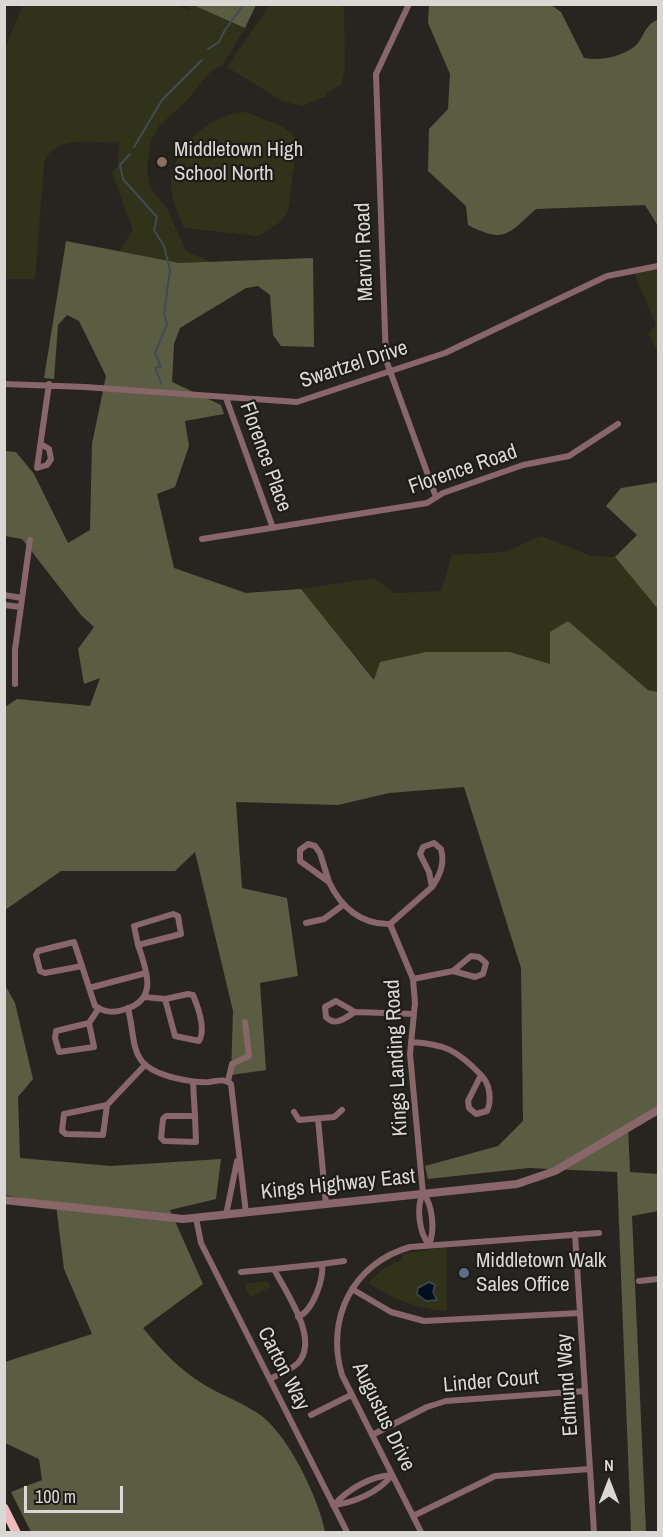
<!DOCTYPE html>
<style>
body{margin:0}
#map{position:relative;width:663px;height:1537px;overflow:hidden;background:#282521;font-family:"Archivo Narrow",sans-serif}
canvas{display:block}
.frame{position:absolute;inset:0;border:6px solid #d9d8d5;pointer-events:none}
.north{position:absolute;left:579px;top:1453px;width:60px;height:60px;-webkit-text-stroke:4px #1e1c17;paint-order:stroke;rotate:0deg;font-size:16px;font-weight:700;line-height:24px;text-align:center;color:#d9d8d5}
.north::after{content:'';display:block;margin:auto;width:21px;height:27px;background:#d9d8d5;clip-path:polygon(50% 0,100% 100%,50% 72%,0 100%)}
.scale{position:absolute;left:24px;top:1486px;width:99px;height:27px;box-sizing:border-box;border:3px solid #d9d8d5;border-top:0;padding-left:8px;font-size:18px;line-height:21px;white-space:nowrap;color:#d9d8d5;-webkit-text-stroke:4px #1e1c17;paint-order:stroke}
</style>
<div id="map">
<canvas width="663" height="1537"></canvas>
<div class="frame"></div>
<div class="north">N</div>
<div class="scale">100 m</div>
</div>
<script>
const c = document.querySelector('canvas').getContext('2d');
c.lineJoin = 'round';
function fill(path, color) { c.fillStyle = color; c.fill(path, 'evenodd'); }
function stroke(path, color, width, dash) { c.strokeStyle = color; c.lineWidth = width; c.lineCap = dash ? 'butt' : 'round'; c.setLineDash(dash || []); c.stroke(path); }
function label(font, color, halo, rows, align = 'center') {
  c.font = font + ' "Archivo Narrow",sans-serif'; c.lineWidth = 4.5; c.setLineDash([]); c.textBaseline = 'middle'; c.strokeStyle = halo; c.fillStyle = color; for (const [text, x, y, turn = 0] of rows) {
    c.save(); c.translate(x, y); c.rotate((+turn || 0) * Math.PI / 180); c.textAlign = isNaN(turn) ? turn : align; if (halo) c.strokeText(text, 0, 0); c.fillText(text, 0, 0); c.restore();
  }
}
const green = new Path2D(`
 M176 4 190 11 185 5H193L245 28 222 66 213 69 186 101 159 126 151 141 147 167 149 186 168 210 186 251 214 263H179L119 252 133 230 112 173 118 166 119 140 116 143C93 142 51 135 44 164L35 279H5V48L23 5Z
 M338 4 344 7 345 69 341 84 327 93 326 97 317 99 302 106 282 101 227 67 270 5Z
 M246 112 283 127 297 139 288 212 280 222 259 236 185 228C176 213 167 187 173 170 182 139 214 113 246 112Z
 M658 270V352L648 334 656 325 634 273Z
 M541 536 591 556 615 557 658 609V692L648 690 568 621 550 664 510 652 375 680 301 589 374 578 394 593 441 591 452 555 505 552Z
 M447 1247V1311C416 1309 394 1299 368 1283L383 1269 403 1259 402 1254Z
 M267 1281 270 1287 250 1297 244 1284Z`);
const forest = new Path2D(`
 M193 5 256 4V5L245 28Z
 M429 5H551L561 12 584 58C600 61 620 57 634 47 644 39 644 24 658 20V226L645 205 536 209C508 234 505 244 468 225L466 206 428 171 429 129 448 109 450 74 428 23Z
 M66 241 179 263 313 258 314 347 281 346 273 335 270 295 258 286 246 288 180 328 174 344 172 382 221 405 224 414 185 421 189 446 175 487 157 494 174 568 246 593 301 589 374 680 380 662 426 652H510L550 664V632L568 621 648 690 658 692V1111L628 1127 630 1172 658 1174V1211L632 1216 646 1532H631L617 1172 529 1168 428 1179 425 1166 498 1146 523 1121 521 968 464 787 389 793 338 805 236 802 242 888 287 898 298 976 260 983 266 1070 231 1075 233 1011 195 852 175 871H61L5 910V707L17 699 90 706 100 678 84 684 78 649 94 627 81 615 22 539 5 536V451L16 452 34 474 68 543 90 530 92 444 106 376 79 321 67 315 58 325 54 379 44 378Z
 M658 482V609L615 557 637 535 606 506 621 488Z
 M4 983 15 1003 33 1079 18 1097 20 1158 111 1166 221 1159 216 1199 170 1210 203 1284 143 1328C160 1349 180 1370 203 1384 222 1396 245 1403 263 1417 290 1439 319 1499 325 1532H31L11 1492 42 1480 39 1459 5 1443V1362L92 1334 64 1269 56 1205 5 1195Z`);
const water = new Path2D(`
 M429 1282 435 1285 433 1292 437 1300 426 1301 417 1294 418 1288Z`);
const stream = new Path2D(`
 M208 49 219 42 225 30 244 4
 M134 147 162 100 202 60
 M130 154 120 165 123 179 157 217 154 230 164 246 170 270 164 314 167 324 155 353 161 367 155 368 161 383`);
const minor = new Path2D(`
 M409 4 376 74 386 360 436 497
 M4 384 85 387 297 402 445 353 607 276 658 266
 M226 398 273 528
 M41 444 49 449 51 459 47 465 37 468 49 384
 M202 539 427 503 443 493 523 465 569 456 618 424
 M4 595 22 598
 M4 605 21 607
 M15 684V650L30 540
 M434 843 441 849C445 864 440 875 432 887L429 872 420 854 423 847Z
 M308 844 315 846 320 853 329 882 300 861V850Z
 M329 882C341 907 361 925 390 924
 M173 914 178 916 181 934 138 945 134 926Z
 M306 923 324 919 343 905
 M390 924 413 979 415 1003 410 1054 423 1194
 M390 924 432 887
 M74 942 82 966 45 973 40 971 36 955 38 951Z
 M471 956 479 957 486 963 483 974 475 977 453 971Z
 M82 966 95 1006C106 1013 114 1013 126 1009 159 999 146 969 138 945
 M413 979 453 971
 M89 988 146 973
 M188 994 193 995C198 1007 206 1030 199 1041L175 1036 165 999Z
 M145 997 165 999
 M336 1001 355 1012C345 1018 335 1027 326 1017L325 1007Z
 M128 1008C137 1046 128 1065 171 1077 184 1080 195 1083 209 1082 217 1081 225 1078 231 1084L246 1213
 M355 1012 414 1014
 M89 1023 94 1047 59 1052 55 1038 56 1031Z
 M89 1023 99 1008
 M411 1042C445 1044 457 1050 481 1075
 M481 1075C490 1084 492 1100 487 1111L476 1114 469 1108 468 1101Z
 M228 1081 232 1064 249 1056 245 1022
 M193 1082 195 1116
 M107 1105 103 1135 66 1134 62 1131 64 1114Z
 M107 1105 144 1066
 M294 1112 299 1120 334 1117 342 1110
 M166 1116H195L196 1142 164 1141 161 1138 163 1119Z
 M318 1119 326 1205
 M423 1194C433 1204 435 1232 429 1244 419 1234 416 1206 423 1194Z
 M226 1215 237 1161
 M196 1218 201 1243 347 1532
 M575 1234 594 1532
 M322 1264 344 1261
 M241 1272 274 1269
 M639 1281 658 1279
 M352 1289 391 1312 424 1321 580 1313
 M270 1379C279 1374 291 1370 298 1363 320 1339 286 1293 274 1269L322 1264C324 1279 313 1311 298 1317
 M311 1415 351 1395
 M372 1435 427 1407 446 1401 585 1391
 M333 1505C354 1503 379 1492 392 1475
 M334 1505C348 1489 371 1476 392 1475
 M413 1516 495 1476 590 1469
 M421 1532 342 1375C325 1319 353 1263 410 1247L599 1233`);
const tertiary = new Path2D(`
 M4 1200 183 1219 517 1184 555 1171 658 1110`);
const trunk = new Path2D(`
 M4 1508 16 1532`);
const markers = [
 [162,162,6,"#8d6e63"],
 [464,1273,6,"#5c6f8a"]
];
const poiNames = [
 ["Middletown High",174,150],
 ["School North",174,174],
 ["Middletown Walk",476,1261],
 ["Sales Office",476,1285]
];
const streetNames = [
 ["Marvin Road",365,252,-92],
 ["Swartzel Drive",354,365,-18],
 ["Florence Place",265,457,70],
 ["Florence Road",463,470,-19],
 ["Kings Landing Road",397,1058,-93],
 ["Kings Highway East",338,1185,-6],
 ["Carton Way",283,1369,63],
 ["Linder Court",491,1382,-5],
 ["Edmund Way",568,1385,-94],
 ["Augustus Drive",383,1417,64]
];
fill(green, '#30331a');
fill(forest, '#5a5d42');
fill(water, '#000f1e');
stroke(water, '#414b55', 1.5);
stroke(stream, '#414b55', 2);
stroke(minor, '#896669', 6);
stroke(tertiary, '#896669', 8);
stroke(trunk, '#f2bbc0', 9);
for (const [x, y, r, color] of markers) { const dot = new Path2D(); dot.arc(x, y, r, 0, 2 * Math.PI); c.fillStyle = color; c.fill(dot); stroke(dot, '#1e1c17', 2); }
label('21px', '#d9d8d5', '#1e1c17', poiNames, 'left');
label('21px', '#d9d8d5', '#1e1c17', streetNames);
</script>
